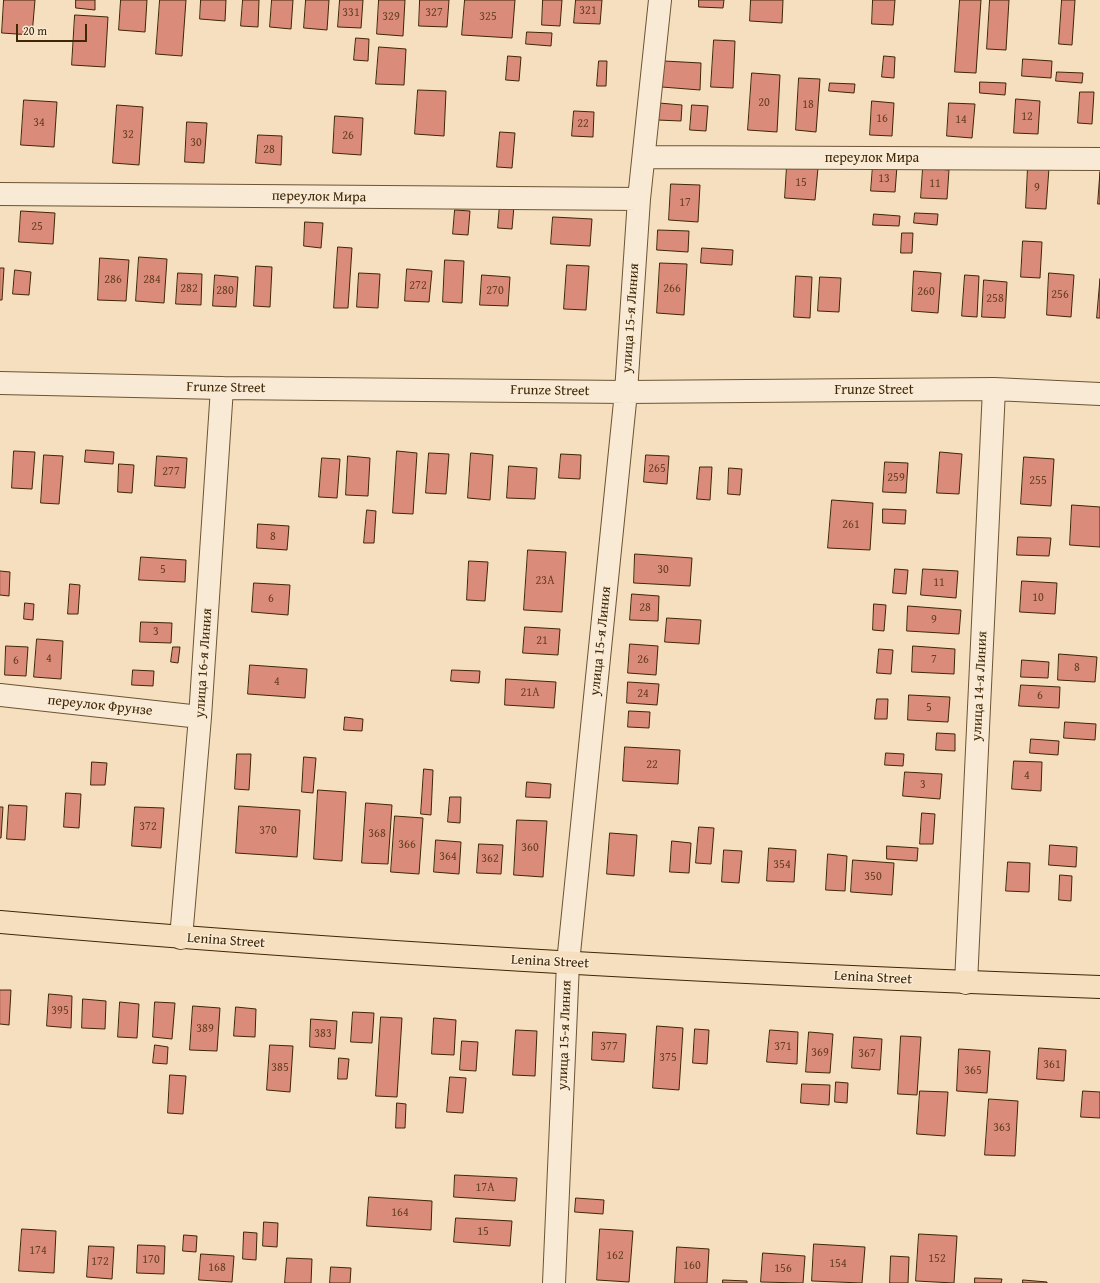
<!DOCTYPE html>
<meta charset="utf-8">
<style>
body{margin:0}
#map{position:relative;width:1100px;height:1283px;overflow:hidden;background:#f5dfbf;font-family:"Gentium Book Plus",serif}
canvas{display:block}
.scale{position:absolute;left:16px;top:24px;width:71px;height:18px;box-sizing:border-box;border:2px solid #3f2604;border-top:0;padding-left:5px;font-size:12px;line-height:14px;white-space:nowrap;color:#3f2604;-webkit-text-stroke:3px #f8ead5;paint-order:stroke}
</style>
<div id="map">
<canvas width="1100" height="1283"></canvas>
<div class="scale">20 m</div>
</div>
<script>
const c = document.querySelector('canvas').getContext('2d');
c.lineJoin = 'round';
function fill(path, color) { c.fillStyle = color; c.fill(path, 'evenodd'); }
function stroke(path, color, width, dash) { c.strokeStyle = color; c.lineWidth = width; c.lineCap = dash ? 'butt' : 'round'; c.setLineDash(dash || []); c.stroke(path); }
function label(font, color, halo, rows, align = 'center') {
  c.font = font + ' "Gentium Book Plus",serif'; c.lineWidth = 3; c.setLineDash([]); c.textBaseline = 'middle'; c.strokeStyle = halo; c.fillStyle = color; for (const [text, x, y, turn = 0] of rows) {
    c.save(); c.translate(x, y); c.rotate((+turn || 0) * Math.PI / 180); c.textAlign = isNaN(turn) ? turn : align; if (halo) c.strokeText(text, 0, 0); c.fillText(text, 0, 0); c.restore();
  }
}
const building = new Path2D(`
 M4 0H35L32 35 2 33Z
 M76 0H95V10L76 8Z
 M121 0H147L145 32 119 30Z
 M160 0H186L182 56 156 54Z
 M201 0H226L225 21 200 19Z
 M243 0H259L258 27 241 26Z
 M272 0H293L291 29 270 27Z
 M306 0H329L327 30 304 28Z
 M340 0H363L361 28 338 27Z
 M379 0H405L403 36 377 34Z
 M420 0H449L447 27 419 26Z
 M465 0H515L512 38 462 35Z
 M543 0H562L560 26 542 25Z
 M576 0H602L600 24 574 23Z
 M699 0H724L723 8 699 7Z
 M751 0H783L782 23 750 21Z
 M873 0H895L893 25 872 24Z
 M960 0H981L976 73 955 72Z
 M990 0H1009L1006 50 987 49Z
 M1062 0H1075L1072 45 1059 44Z
 M75 15 108 17 105 67 72 65Z
 M527 32 552 33 551 46 526 44Z
 M356 38 369 39 368 61 354 60Z
 M714 40 735 41 733 88 711 87Z
 M379 47 406 49 404 85 376 84Z
 M508 56 521 57 519 81 506 80Z
 M884 56 895 57 894 78 882 77Z
 M1023 59 1052 61 1051 78 1022 76Z
 M599 61H607L606 86H597Z
 M664 61 701 63 700 90 662 87Z
 M1057 72 1083 73 1082 83 1056 81Z
 M752 73 780 75 777 132 748 130Z
 M799 78 820 79 816 132 796 130Z
 M980 82 1006 83 1005 95 980 93Z
 M830 83 855 84 854 93 829 91Z
 M418 90 446 91 444 136 415 134Z
 M1080 92H1094L1092 124 1078 123Z
 M1016 99 1040 101 1038 134 1014 133Z
 M24 100 57 102 54 147 21 145Z
 M872 101 894 103 892 136 870 135Z
 M659 103 682 105 681 121 657 120Z
 M949 103 975 104 972 138 947 136Z
 M117 105 143 107 139 165 113 163Z
 M692 105 708 106 706 131 690 130Z
 M574 111 594 112 593 137 572 136Z
 M335 116 363 118 361 155 333 153Z
 M187 122 207 123 204 163 185 162Z
 M500 132 515 133 512 168 497 167Z
 M258 135 282 136 281 165 256 163Z
 M873 165 897 166 895 192 871 191Z
 M787 166 818 168 815 200 785 198Z
 M1028 167 1049 168 1046 209 1026 208Z
 M923 168 949 170 947 199 921 198Z
 M1100 172V204H1098Z
 M671 184 700 185 698 222 669 220Z
 M500 204 514 206 512 229 498 228Z
 M455 210 470 211 468 235 453 234Z
 M21 211 55 213 53 244 19 242Z
 M915 213 938 214 937 225 914 223Z
 M874 214 900 216 899 226 873 225Z
 M553 217 592 219 590 246 551 244Z
 M305 222 323 223 321 248 304 246Z
 M658 230 689 231 688 252 657 250Z
 M902 233H913L912 253H901Z
 M1023 241 1042 242 1040 278 1021 277Z
 M338 247 352 248 348 308H334Z
 M702 248 733 250 732 265 701 263Z
 M139 257 167 259 164 303 136 301Z
 M100 258 129 260 126 301 98 300Z
 M445 260 464 261 462 303 443 302Z
 M660 263 687 264 684 315 657 313Z
 M567 265 589 266 586 310 564 309Z
 M256 266 272 267 270 307 254 306Z
 M0 268H4L2 300H0Z
 M407 269 432 271 429 302 405 301Z
 M15 270 31 272 29 295 13 294Z
 M914 271 941 273 938 313 912 311Z
 M178 273 202 274 201 305 176 304Z
 M359 273 380 274 378 308 357 307Z
 M1049 273 1074 275 1071 317 1047 315Z
 M215 275 238 277 236 307 213 306Z
 M482 275 510 277 508 306 480 305Z
 M965 275 979 276 977 317 962 316Z
 M796 276 812 277 810 318 794 317Z
 M820 277 841 278 839 312 818 311Z
 M1100 279V318H1097Z
 M984 280 1007 282 1005 318 982 317Z
 M86 450 114 452 113 464 85 462Z
 M14 451 35 452 32 489 12 488Z
 M397 451 417 453 413 514 393 513Z
 M940 452 962 454 959 494 937 493Z
 M429 453 449 454 446 494 426 493Z
 M471 453 493 455 490 500 468 498Z
 M561 454 581 455 580 479 559 478Z
 M44 455 63 456 59 504 41 503Z
 M646 455 669 456 667 484 644 482Z
 M157 456 187 458 185 488 155 486Z
 M348 456 370 458 368 496 346 495Z
 M1024 457 1054 459 1051 506 1021 504Z
 M322 458 340 459 337 498 319 497Z
 M885 462 908 463 906 493 883 492Z
 M119 464 134 465 132 493 118 492Z
 M509 466 537 468 535 499 507 498Z
 M700 467H712L710 500 697 499Z
 M729 468 742 469 740 495 728 494Z
 M832 500 873 503 870 550 828 548Z
 M1072 505 1100 507V547L1070 545Z
 M883 509 906 510 905 524 883 523Z
 M367 510 376 511 374 543H364Z
 M258 524 289 526 287 550 257 548Z
 M1018 537 1051 538 1049 556 1017 555Z
 M528 550 566 552 562 612 524 610Z
 M635 554 692 558 690 586 634 583Z
 M141 557 186 560 185 582 139 580Z
 M469 561 488 562 485 601 467 600Z
 M895 569 908 570 906 594 893 593Z
 M923 569 958 571 956 598 921 595Z
 M0 571 10 572 9 596 0 595Z
 M1022 581 1057 583 1055 614 1020 612Z
 M254 583 290 585 288 615 252 612Z
 M70 584 80 585 78 614H68Z
 M632 594 659 596 658 621 630 620Z
 M25 603 34 604 33 620 24 619Z
 M874 604 886 605 884 631 873 630Z
 M908 606 961 610 959 634 907 631Z
 M667 618 701 620 699 644 665 642Z
 M141 622 172 623 171 643 140 642Z
 M525 627 560 629 558 655 523 653Z
 M37 639 63 641 61 679 34 677Z
 M630 644 658 646 656 675 628 673Z
 M6 646 28 647 26 676 5 675Z
 M913 646 955 649 954 674 912 672Z
 M173 647H180L178 663 171 662Z
 M879 649 893 650 891 674 877 673Z
 M1059 654 1097 657 1095 682 1058 680Z
 M1022 660 1049 662 1048 678 1021 677Z
 M250 665 307 669 305 698 248 694Z
 M133 670 154 671 153 686 132 685Z
 M452 670 480 671 479 683 451 681Z
 M506 679 556 682 554 708 505 705Z
 M628 682 659 684 657 705 627 703Z
 M1021 685 1060 687 1059 708 1019 706Z
 M909 695 950 697 948 722 908 720Z
 M877 699H888L887 719H875Z
 M629 711 650 712 649 728 628 727Z
 M345 717 363 719 362 731 344 730Z
 M1065 722 1096 724 1095 740 1064 738Z
 M937 733 955 734V751L936 750Z
 M1031 739 1059 741 1058 755 1030 753Z
 M625 747 680 750 678 784 623 781Z
 M886 753 904 754 903 766 885 765Z
 M237 754H251L249 790 235 789Z
 M304 757 316 758 313 793 302 792Z
 M1014 761 1042 762 1041 791 1012 789Z
 M92 762 107 763 105 785H91Z
 M424 769 433 770 431 815 421 814Z
 M905 772 942 774 940 799 903 796Z
 M527 782 551 784 550 798 526 797Z
 M318 790 346 792 342 861 314 859Z
 M66 793 81 794 79 828 64 827Z
 M450 797H461L460 823 448 822Z
 M366 803 392 805 388 864 362 863Z
 M9 805 27 806 25 840 7 839Z
 M239 806 300 810 297 857 236 853Z
 M0 807H3L1 838H0Z
 M135 807 164 808 161 848 132 846Z
 M922 813 935 814 933 844H920Z
 M395 816 423 818 419 874 391 872Z
 M517 820 547 821 543 877 514 875Z
 M699 827 714 828 711 864 696 863Z
 M610 833 637 835 634 876 607 874Z
 M436 840 461 842 459 874 434 872Z
 M672 841 691 843 689 873 670 872Z
 M479 844 503 845 501 874 477 873Z
 M1050 845 1077 847 1076 867 1049 865Z
 M887 846 918 848 917 861 887 859Z
 M769 848 796 850 794 882 767 881Z
 M724 850 742 851 739 883 722 882Z
 M828 854 847 856 845 891 826 890Z
 M853 860 894 863 892 895 851 892Z
 M1008 862 1030 863 1029 892 1006 891Z
 M1060 875 1072 876 1071 901 1059 900Z
 M0 990H11L9 1025 0 1024Z
 M49 994 72 996 71 1028 47 1026Z
 M83 999 106 1001 105 1029 82 1028Z
 M120 1002 139 1004 137 1038 118 1037Z
 M155 1002 175 1003 172 1039 153 1037Z
 M193 1006 220 1008 217 1051 190 1050Z
 M236 1007 256 1009 255 1037 234 1036Z
 M353 1012 374 1013 372 1043 351 1042Z
 M381 1017 402 1018 397 1097 376 1096Z
 M434 1018 456 1020 454 1055 432 1054Z
 M311 1019 337 1021 335 1049 310 1047Z
 M657 1026 683 1028 679 1090 653 1088Z
 M695 1029 709 1030 707 1064 693 1063Z
 M516 1030 537 1031 535 1076 513 1075Z
 M770 1030 798 1032 797 1064 767 1062Z
 M593 1032 626 1034 624 1062 592 1060Z
 M809 1032 833 1034 830 1073 806 1072Z
 M901 1036 921 1037 917 1095 898 1094Z
 M854 1037 882 1039 880 1070 852 1068Z
 M462 1041 478 1042 476 1071 460 1070Z
 M155 1045 168 1047 167 1064 153 1063Z
 M270 1045 293 1046 290 1092 267 1090Z
 M1039 1048 1066 1050 1064 1081 1037 1079Z
 M959 1049 990 1051 987 1093 957 1091Z
 M339 1058 349 1059 347 1079H338Z
 M170 1075 186 1076 183 1114 168 1113Z
 M450 1077 466 1078 463 1113 447 1112Z
 M836 1082 848 1083 847 1103 835 1102Z
 M802 1084 830 1085 829 1105 801 1103Z
 M920 1091 948 1092 945 1136 917 1134Z
 M1083 1091 1100 1092V1118L1081 1117Z
 M989 1099 1018 1101 1015 1156 985 1155Z
 M397 1103 406 1104 405 1128H396Z
 M455 1175 517 1178 515 1201 454 1197Z
 M369 1197 432 1201 431 1230 367 1226Z
 M576 1198 604 1200 603 1214 575 1212Z
 M456 1218 512 1221 510 1246 454 1242Z
 M264 1222 278 1223 277 1247 263 1246Z
 M22 1229 56 1231 54 1273 19 1271Z
 M600 1229 633 1231 629 1282 597 1280Z
 M244 1232 257 1233 256 1260 243 1259Z
 M919 1234 957 1236 954 1283 916 1281Z
 M184 1235 197 1236 196 1252 183 1251Z
 M814 1244 865 1247 862 1283 812 1281Z
 M138 1245 165 1246 164 1274 137 1273Z
 M89 1246 114 1247 112 1279 87 1277Z
 M677 1247 709 1249 707 1283H675Z
 M763 1253 805 1256 803 1283 761 1282Z
 M201 1254 234 1256 232 1282 199 1280Z
 M891 1256 909 1257 908 1283H890Z
 M287 1258 312 1259 311 1283H285Z
 M331 1267 351 1268 350 1283H330Z
 M975 1278 1002 1279 1001 1283H975Z
 M723 1280 747 1281V1283H723Z
 M1023 1280 1047 1282V1283H1023Z`);
const minor = new Path2D(`
 M644 157 1100 159
 M0 194 639 199
 M0 383 222 388 626 392 994 389 1100 394
 M0 695 200 717
 M181 938 200 717 222 388
 M966 983 994 389
 M554 1283 568 963 626 392 639 199 660 0`);
const major = new Path2D(`
 M0 922C366 954 733 974 1100 987`);
const numberNames = [
 ["321",588,11],
 ["331",351,13],
 ["327",434,13],
 ["329",391,17],
 ["325",488,17],
 ["20",764,103],
 ["18",808,105],
 ["12",1027,117],
 ["16",882,119],
 ["14",961,120],
 ["34",39,123],
 ["22",583,124],
 ["32",128,135],
 ["26",348,136],
 ["30",196,143],
 ["28",269,150],
 ["13",884,179],
 ["15",801,183],
 ["11",935,184],
 ["9",1037,188],
 ["17",685,203],
 ["25",37,227],
 ["286",113,280],
 ["284",152,280],
 ["272",418,286],
 ["282",189,289],
 ["266",672,289],
 ["280",225,291],
 ["270",495,291],
 ["260",926,292],
 ["256",1060,295],
 ["258",995,299],
 ["265",657,469],
 ["277",171,472],
 ["259",896,478],
 ["255",1038,481],
 ["261",851,525],
 ["8",273,537],
 ["5",163,570],
 ["30",663,570],
 ["23А",545,581],
 ["11",939,583],
 ["10",1038,598],
 ["6",271,599],
 ["28",645,608],
 ["9",934,620],
 ["3",156,632],
 ["21",542,641],
 ["4",49,659],
 ["26",643,660],
 ["7",934,660],
 ["6",16,661],
 ["8",1077,668],
 ["4",277,682],
 ["21А",530,693],
 ["24",643,694],
 ["6",1040,696],
 ["5",929,708],
 ["22",652,765],
 ["4",1027,776],
 ["3",923,785],
 ["372",148,827],
 ["370",268,831],
 ["368",377,834],
 ["366",407,845],
 ["360",530,848],
 ["364",448,857],
 ["362",490,859],
 ["354",782,865],
 ["350",873,877],
 ["395",60,1011],
 ["389",205,1029],
 ["383",323,1034],
 ["377",609,1047],
 ["371",783,1047],
 ["369",820,1053],
 ["367",867,1054],
 ["375",668,1058],
 ["361",1052,1065],
 ["385",280,1068],
 ["365",973,1071],
 ["363",1002,1128],
 ["17А",485,1188],
 ["164",400,1213],
 ["15",483,1232],
 ["174",38,1251],
 ["162",615,1256],
 ["152",937,1259],
 ["170",151,1260],
 ["172",100,1262],
 ["154",838,1264],
 ["160",692,1266],
 ["168",217,1268],
 ["156",783,1269]
];
const streetNames = [
 ["переулок Мира",872,158],
 ["переулок Мира",319,197,1],
 ["улица 15-я Линия",631,318,-86],
 ["Frunze Street",226,388,1],
 ["Frunze Street",874,390],
 ["Frunze Street",550,391,1],
 ["улица 15-я Линия",601,641,-84],
 ["улица 16-я Линия",204,663,-86],
 ["улица 14-я Линия",980,686,-87],
 ["переулок Фрунзе",100,706,6],
 ["Lenina Street",226,941,4],
 ["Lenina Street",550,962,3],
 ["Lenina Street",873,978,3],
 ["улица 15-я Линия",565,1035,-88]
];
fill(building, '#db8b7a');
stroke(building, '#3f2604', 1);
stroke(minor, '#6c5433', 24);
stroke(major, '#3f2604', 24);
stroke(minor, '#f8ead5', 22);
stroke(major, '#f5dfbf', 22);
label('12px', '#663f22', null, numberNames);
label('14px', '#3f2604', '#f8ead5', streetNames);
</script>
